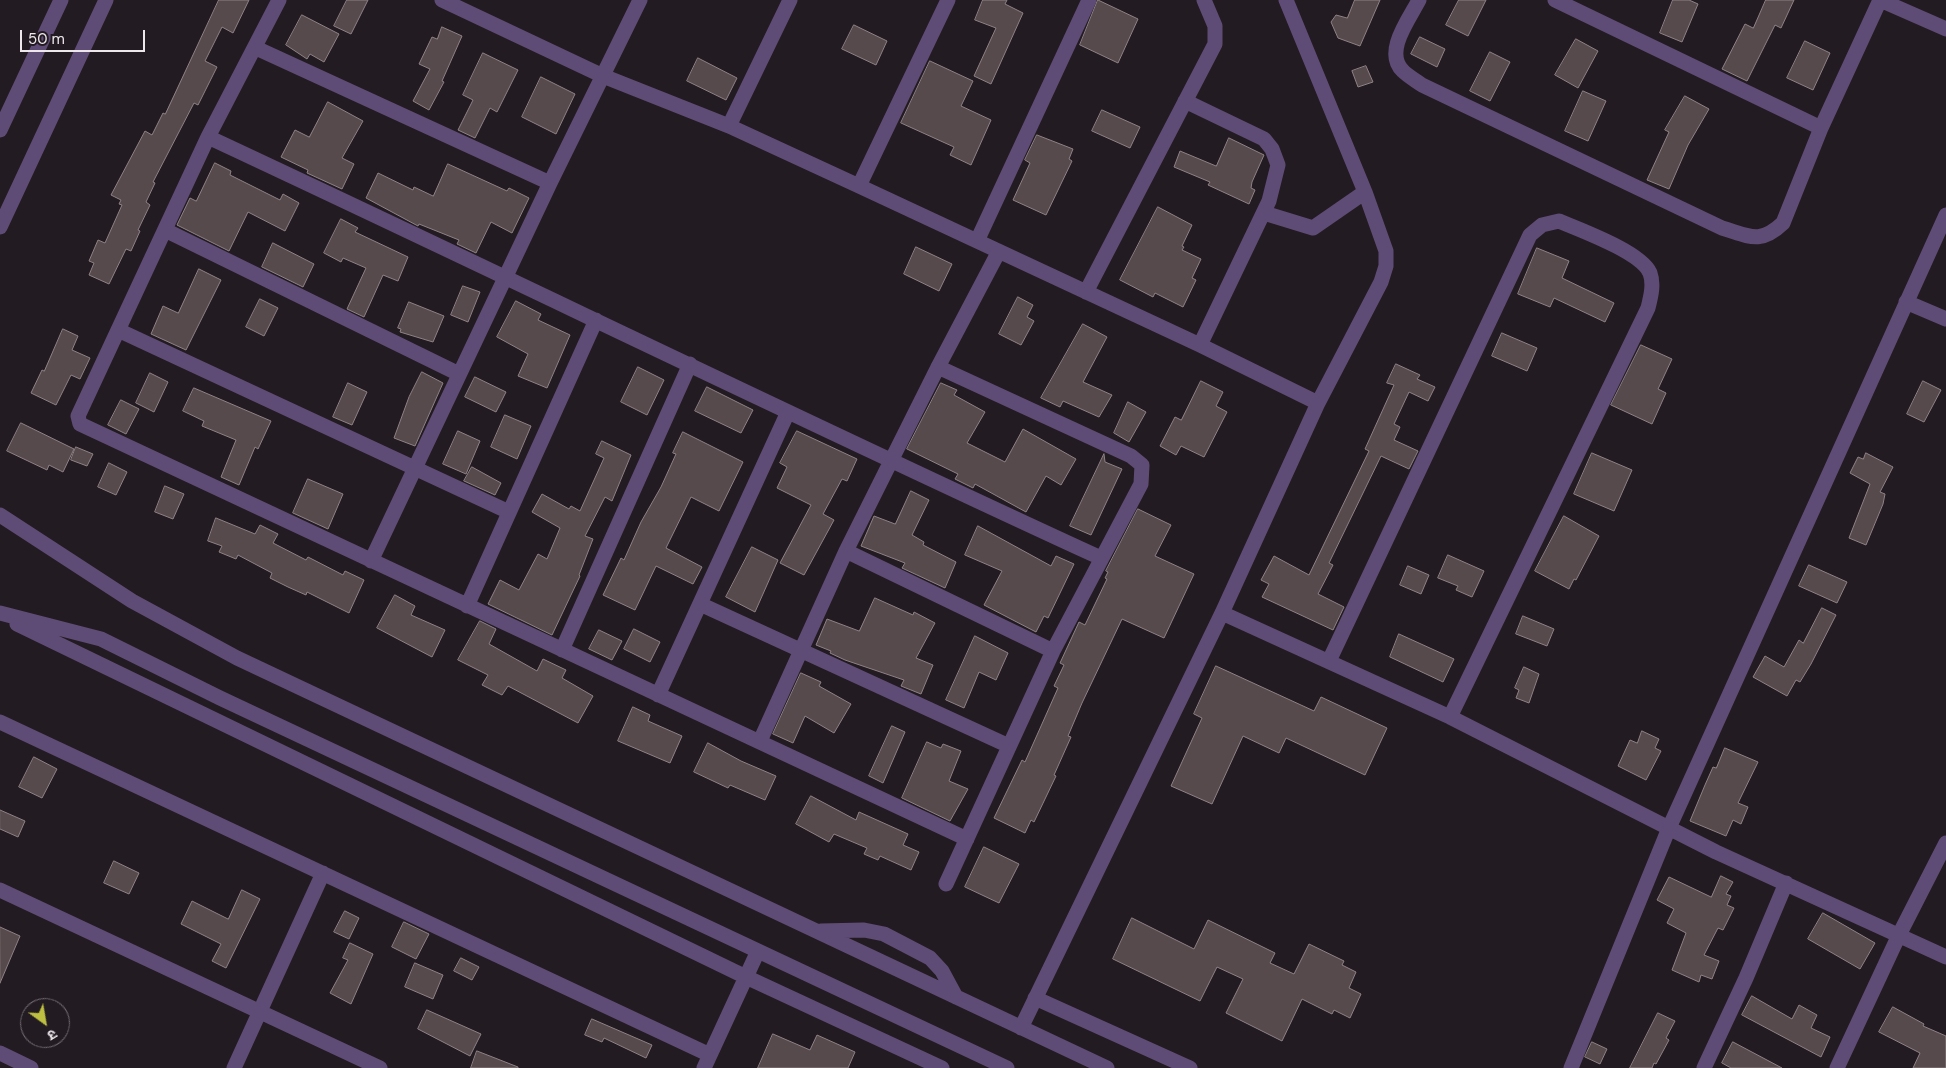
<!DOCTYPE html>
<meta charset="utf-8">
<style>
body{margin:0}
#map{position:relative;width:1946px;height:1068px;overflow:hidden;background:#231b22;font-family:"DM Sans","Noto Sans Devanagari",sans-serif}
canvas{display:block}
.north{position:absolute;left:20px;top:998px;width:50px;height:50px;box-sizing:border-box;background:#231b22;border:1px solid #746d72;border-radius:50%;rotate:148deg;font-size:14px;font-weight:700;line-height:20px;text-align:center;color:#ede7eb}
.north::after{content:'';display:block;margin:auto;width:18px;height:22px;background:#bdbf43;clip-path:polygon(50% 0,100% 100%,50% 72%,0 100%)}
.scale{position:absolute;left:20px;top:30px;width:125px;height:22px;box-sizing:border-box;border:2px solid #ede7eb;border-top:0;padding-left:6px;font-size:15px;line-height:18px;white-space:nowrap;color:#ede7eb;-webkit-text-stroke:4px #231b22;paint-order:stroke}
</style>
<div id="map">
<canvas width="1946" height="1068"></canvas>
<div class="north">उ</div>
<div class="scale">50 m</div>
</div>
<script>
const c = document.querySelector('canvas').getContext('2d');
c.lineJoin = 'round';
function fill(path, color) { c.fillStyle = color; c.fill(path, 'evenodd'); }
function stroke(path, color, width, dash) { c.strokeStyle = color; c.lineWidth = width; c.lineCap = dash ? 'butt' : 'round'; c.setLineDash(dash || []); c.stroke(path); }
const building = new Path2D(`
 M219 0H249L233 33 222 27 205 61 217 67 198 105 194 103 153 182 155 183 146 202 150 205 138 230 140 231 131 251 126 249 109 284 89 275 94 263 89 261 98 240 105 243 122 205 119 204 121 200 111 195 145 131 152 135 163 113 165 114Z
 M347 0H368L351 34 334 26Z
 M983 0H1007L1005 4 1023 13 991 84 974 76 996 28 975 20Z
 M1098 0 1138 19 1118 63 1080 45Z
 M1355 0H1380L1360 46 1338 38 1331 22 1336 15 1347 18Z
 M1459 0H1486L1468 36 1446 25Z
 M1673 0H1689L1698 4 1682 42 1660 33Z
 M1766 0H1794L1781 28 1775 25 1747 81 1722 69 1745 24 1753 28Z
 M302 15 339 34 324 62 310 54 307 59 286 45Z
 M854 25 887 41 876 65 842 49Z
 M442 27 462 36 442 81 444 82 429 110 413 101 430 69 419 64 432 37 437 39Z
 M1420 37 1445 49 1437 67 1411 54Z
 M1576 39 1598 51 1578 88 1555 75Z
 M1805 41 1830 53 1813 90 1787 78Z
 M1490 52 1510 62 1490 101 1470 91Z
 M483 53 518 70 497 112 490 108 475 138 458 130 473 100 463 95Z
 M698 58 737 78 726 100 687 81Z
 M930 61 973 81 961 106 991 120 971 165 950 155 954 147 901 123Z
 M1366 66 1373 82 1358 87 1352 71Z
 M541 77 575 94 556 134 522 117Z
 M1583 91 1606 101 1588 141 1565 131Z
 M1685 96 1709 109 1688 145 1669 189 1647 180 1669 132 1665 130Z
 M328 102 363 121 342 158 354 164 342 189 307 173 308 170 281 157 295 130 309 137Z
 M1102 110 1140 127 1130 148 1092 131Z
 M1037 135 1073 149 1069 159 1072 161 1046 215 1013 200 1030 163 1025 160Z
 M1229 138 1264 155 1252 182 1251 188 1255 190 1249 204 1208 185 1210 182 1174 167 1180 151 1216 166Z
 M215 163 231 171 230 175 280 200 283 194 299 203 285 231 248 212 229 251 177 225 190 198 196 201Z
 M448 164 507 191 509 188 529 198 512 233 491 222 476 253 457 244 459 240 419 224 418 226 366 198 378 173 413 190 414 187 433 196Z
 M1158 207 1192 225 1182 246 1184 247 1182 250 1201 259 1192 278 1196 280 1183 307 1155 293 1153 297 1120 280Z
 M341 219 358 228 355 232 408 257 398 281 383 275 364 317 347 309 366 268 343 258 341 262 324 253Z
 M273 243 314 264 303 287 262 267Z
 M916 247 952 264 939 291 904 274Z
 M1537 248 1569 261 1562 278 1614 303 1605 322 1554 298 1550 307 1518 294Z
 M199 269 221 280 186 350 151 334 163 306 178 313Z
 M463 286 480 292 468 322 451 315Z
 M1018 297 1033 305 1027 317 1034 321 1021 345 999 334Z
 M260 299 278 308 264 336 246 327Z
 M516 301 541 314 538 320 570 335 547 388 518 376 528 354 497 337Z
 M409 302 444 316 433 342 400 332 401 329 398 328Z
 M1083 324 1107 337 1083 382 1112 395 1099 417 1063 401 1060 407 1041 398Z
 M63 329 78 336 72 350 90 358 80 379 71 375 56 405 31 393 42 370 44 371Z
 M1502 333 1537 348 1527 371 1492 356Z
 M1641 345 1672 359 1658 389 1666 393 1652 424 1611 405Z
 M1396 364 1420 375 1417 379 1435 387 1428 401 1409 392 1394 424 1400 427 1394 440 1418 451 1409 469 1381 456 1329 563 1333 565 1318 594 1344 607 1333 630 1262 597 1269 584 1261 580 1274 556 1309 575 1369 451 1365 449 1394 385 1387 383Z
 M638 367 664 380 647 415 621 402Z
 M422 372 443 383 415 446 394 438 409 397Z
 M150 373 168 382 154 412 136 403Z
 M475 377 506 392 496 412 465 397Z
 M1201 381 1223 392 1216 406 1227 412 1204 457 1181 446 1176 455 1160 446 1175 417 1181 420Z
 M1923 381 1941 390 1924 422 1907 414Z
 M348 383 367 392 352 425 333 417Z
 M941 383 957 390 954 395 985 412 967 443 1005 462 1023 429 1076 459 1061 485 1046 476 1026 512 975 484 973 488 955 479 958 474 907 449Z
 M707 387 753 410 741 433 695 411Z
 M194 388 271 421 258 449 255 447 239 485 221 477 236 440 202 426 204 421 183 411Z
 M121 400 139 409 126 434 108 425Z
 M1128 402 1146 412 1129 442 1114 433Z
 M505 415 531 426 517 459 491 447Z
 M21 423 74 449 63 472 49 465 47 470 7 451Z
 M458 431 480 441 466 474 443 464Z
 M797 431 857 459 847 481 842 479 823 514 834 520 804 575 780 563 811 505 777 488 787 467 780 463Z
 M683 432 743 462 719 511 691 497 666 548 702 567 693 584 656 566 635 610 603 595 621 558 624 560 641 522 661 487 676 454 673 453Z
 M602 441 631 455 612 501 605 497 585 536 593 539 579 575 580 576 552 635 488 604 500 580 519 590 538 554 547 559 560 528 532 512 542 494 569 509 571 506 580 511 604 458 596 454Z
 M76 447 93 454 87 466 71 460Z
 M1592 453 1632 470 1614 511 1574 494Z
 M1866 453 1893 467 1880 492 1885 494 1883 504 1866 545 1849 538 1870 484 1850 473 1858 457 1863 459Z
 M1104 454 1105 462 1122 469 1091 535 1070 526Z
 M109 463 127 472 116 495 98 487Z
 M472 467 501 483 495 495 464 481Z
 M308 479 343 494 328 529 293 513Z
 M165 486 184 494 173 519 155 512Z
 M911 491 929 500 912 535 924 542 923 545 956 562 945 588 902 568 905 563 861 546 874 516 895 524Z
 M1138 509 1171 525 1155 556 1194 574 1164 638 1122 619 1082 703 1068 736 1071 737 1054 775 1056 776 1034 822 1031 820 1025 833 994 818 1022 760 1025 762 1058 688 1054 686 1064 665 1060 663 1079 622 1085 625 1107 579 1105 578 1108 572 1106 571Z
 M1564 516 1599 536 1576 580 1574 579 1569 589 1535 571Z
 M216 518 255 534 260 525 278 534 273 543 306 560 308 557 343 575 345 571 364 580 349 613 307 592 306 595 288 587 270 578 272 573 238 555 236 559 219 552 222 546 208 541Z
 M978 526 1051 566 1056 556 1074 564 1048 618 1044 616 1036 632 984 605 1002 571 965 555Z
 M752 547 778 560 755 612 726 597Z
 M1448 555 1484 571 1472 597 1456 590 1458 586 1438 578Z
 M1809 565 1847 582 1837 603 1799 586Z
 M1408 566 1429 575 1421 594 1400 585Z
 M395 595 415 606 411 615 445 630 432 657 377 628Z
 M875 598 913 615 914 612 935 623 916 658 933 665 921 694 901 686 904 680 845 660 830 653 831 651 816 645 827 619 859 631Z
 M1822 608 1836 615 1811 664 1800 682 1796 680 1787 696 1753 677 1765 656 1784 667 1799 640 1803 643Z
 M1523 616 1554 629 1547 646 1516 634Z
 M480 621 496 629 489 644 537 671 543 659 566 670 562 678 593 696 578 723 508 686 502 695 482 685 488 675 458 660Z
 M634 629 660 642 650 662 624 649Z
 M599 630 622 641 612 660 589 649Z
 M1399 634 1454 659 1443 682 1390 657Z
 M975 636 1008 653 996 680 979 672 964 708 946 700Z
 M1216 666 1314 711 1321 697 1387 728 1365 775 1286 738 1279 753 1243 736 1212 804 1171 786 1202 718 1194 714Z
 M1524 667 1539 674 1529 703 1516 698 1519 690 1515 688Z
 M801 673 821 682 819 686 851 704 834 733 805 716 793 743 773 734Z
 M633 707 650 715 648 721 682 736 670 763 618 741Z
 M892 726 905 732 883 783 869 776Z
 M1642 731 1659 739 1655 748 1661 751 1646 780 1618 766 1630 740 1637 743Z
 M927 742 941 748 943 744 961 751 949 781 968 789 950 821 902 798Z
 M708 743 741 761 776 776 765 800 730 785 728 788 694 772Z
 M1725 748 1758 762 1738 803 1748 807 1741 824 1733 820 1726 836 1690 821 1705 785 1713 767 1716 768Z
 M34 757 57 769 42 798 19 787Z
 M811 796 856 820 859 812 908 834 903 845 919 852 911 870 880 856 878 860 864 854 867 848 834 834 829 842 796 824Z
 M0 810 25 821 18 837 0 829Z
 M984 847 1019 864 999 903 965 887Z
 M114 861 139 873 129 894 104 883Z
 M1721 876 1733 882 1726 894 1731 896 1727 905 1734 908 1723 930 1718 928 1704 955 1719 961 1712 979 1701 975 1699 982 1672 970 1686 933 1667 923 1674 909 1657 900 1669 877 1711 897Z
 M242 890 260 899 226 968 212 961 221 944 181 924 192 901 228 919Z
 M345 911 359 918 349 939 334 932Z
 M1823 913 1875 943 1860 969 1808 939Z
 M1132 918 1194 949 1208 920 1275 953 1270 963 1294 974 1309 944 1344 961 1342 965 1356 972 1349 988 1361 994 1350 1018 1334 1010 1332 1014 1302 999 1282 1041 1226 1013 1243 979 1217 967 1200 1001 1113 959Z
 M404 922 429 934 416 959 392 947Z
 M0 927 20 936 0 983Z
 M350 943 373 954 351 1004 330 993 348 960 343 958Z
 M461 958 479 967 472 980 454 971Z
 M415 963 443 975 433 999 405 987Z
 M1752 996 1792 1019 1799 1005 1817 1015 1811 1028 1830 1037 1821 1057 1742 1015Z
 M1893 1007 1924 1024 1923 1026 1946 1036V1068H1913L1920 1053 1879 1032Z
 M427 1010 481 1034 470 1056 418 1029Z
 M1658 1013 1675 1021 1666 1038 1669 1040 1656 1064 1654 1063 1652 1068H1630Z
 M592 1019 652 1045 646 1058 604 1038 602 1042 585 1035Z
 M773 1034 810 1050 817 1035 855 1052 848 1068H758Z
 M1592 1042 1607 1049 1600 1064 1585 1057Z
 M1733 1042 1782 1068H1731L1722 1063Z
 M477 1051 518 1067V1068H471Z`);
const minor = new Path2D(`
 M279 0 208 137 78 416 80 424 967 839
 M442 0 603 76 729 126 859 186 1200 345 1318 403
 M1419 0C1410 18 1383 52 1403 71 1408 76 1415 80 1422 85L1722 228C1749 236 1760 245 1783 223L1821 128 1880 0
 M1555 0 1821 128
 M1880 0 1946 29
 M256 48 550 183
 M1185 101 1264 139 1272 149 1278 165 1269 201 1200 345
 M729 126 790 0
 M0 130 61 0
 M208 137C506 276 802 421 1101 558
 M859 186 948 0
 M1264 213 1313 228 1365 192
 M0 227 106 0
 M165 230 459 374
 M977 241 1089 0
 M1086 292 1215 44V26L1204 0
 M1906 302 1946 319
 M118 330 509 512
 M938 367 1131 456 1142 465 1141 484 1053 651 946 884
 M0 515 132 601 237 658 1107 1068
 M846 551 1053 651
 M371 561 550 183 640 0
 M700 604 1009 746
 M467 606 596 320
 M0 613 101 639 220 698 1007 1068
 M1222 613 1450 717 1716 852 1946 957
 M17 624 746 977 942 1068
 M562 650 690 364
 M1329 661 1530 235 1542 225 1559 221C1580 230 1641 252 1650 273 1654 284 1651 296 1648 308L1450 717
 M658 695 788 412
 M0 722 710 1055
 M760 741 846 551 938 367 998 253
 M0 890 380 1068
 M821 931 864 930 884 934 930 958 942 971 956 997
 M1035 998 1190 1068
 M1021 1028 1222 613 1318 403 1381 282 1386 266V251L1365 192 1286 0
 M0 1053 31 1068
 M234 1068 323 873
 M704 1068 758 951
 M1571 1068 1669 828 1946 215
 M1704 1068 1746 978 1786 883
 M1837 1068 1899 935 1946 843`);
fill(building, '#564a4d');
stroke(building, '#8f8285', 1);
stroke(minor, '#5f4c76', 15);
</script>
